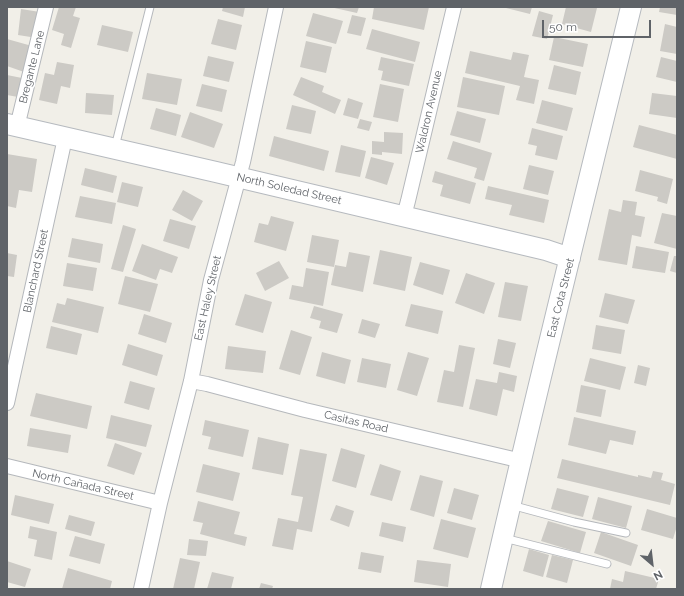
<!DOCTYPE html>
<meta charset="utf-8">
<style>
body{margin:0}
#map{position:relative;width:684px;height:596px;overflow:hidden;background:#f1efe8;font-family:Raleway,sans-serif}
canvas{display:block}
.frame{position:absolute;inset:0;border:8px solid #5f6368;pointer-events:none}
.north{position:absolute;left:632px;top:544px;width:40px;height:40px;-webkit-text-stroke:3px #fff;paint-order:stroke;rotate:152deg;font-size:11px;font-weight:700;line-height:16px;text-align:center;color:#5f6368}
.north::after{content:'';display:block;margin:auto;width:14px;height:18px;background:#5f6368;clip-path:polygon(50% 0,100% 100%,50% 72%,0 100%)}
.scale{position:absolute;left:542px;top:20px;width:109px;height:18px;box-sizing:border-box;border:2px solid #5f6368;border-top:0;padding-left:5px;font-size:12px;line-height:14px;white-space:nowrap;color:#5f6368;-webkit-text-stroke:3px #fff;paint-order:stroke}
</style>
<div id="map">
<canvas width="684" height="596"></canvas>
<div class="frame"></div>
<div class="north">N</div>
<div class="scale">50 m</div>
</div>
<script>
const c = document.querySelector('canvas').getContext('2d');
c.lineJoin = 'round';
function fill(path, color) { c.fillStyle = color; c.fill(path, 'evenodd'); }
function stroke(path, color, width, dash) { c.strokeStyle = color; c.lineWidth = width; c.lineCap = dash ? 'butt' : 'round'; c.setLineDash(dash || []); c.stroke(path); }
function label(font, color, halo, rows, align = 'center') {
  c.font = font + ' Raleway,sans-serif'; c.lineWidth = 3.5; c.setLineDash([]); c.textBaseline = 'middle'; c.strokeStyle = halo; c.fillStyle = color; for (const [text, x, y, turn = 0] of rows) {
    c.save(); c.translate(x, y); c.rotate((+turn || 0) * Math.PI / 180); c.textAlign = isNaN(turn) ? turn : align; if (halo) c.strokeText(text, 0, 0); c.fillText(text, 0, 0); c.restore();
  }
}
const building = new Path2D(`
 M59 7H76L73 16 80 18 71 48 61 45 64 34 52 30Z
 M223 7H245L243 17 222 11Z
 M330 7H359L357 13Z
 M374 7H429L424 30 372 19Z
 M502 7H532L530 14Z
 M566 7 597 8 591 32 562 24Z
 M660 7H677V15L659 12Z
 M21 9 40 12 37 38 18 35Z
 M539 11 553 15 547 39 532 36Z
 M313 13 343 21 336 44 306 36Z
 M352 15 366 18 361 36 347 33Z
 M218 19 242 25 236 50 211 44Z
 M665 24 677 27V54L660 51Z
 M102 25 133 32 128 52 97 45Z
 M372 29 420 42 415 62 366 49Z
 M554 37 588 44 583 67 549 60Z
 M7 39 32 46 24 72 7 66Z
 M306 41 332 47 326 73 300 67Z
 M470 51 511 60 513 52 529 55 524 77 539 80 534 104 516 100 520 86 465 73Z
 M208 56 234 62 229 82 203 76Z
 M381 57 414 64 409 86 381 80 383 71 378 70Z
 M661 57 677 61V82L656 77Z
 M57 62 74 65 70 88 61 86 57 104 39 100 45 73 54 75Z
 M554 65 581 72 576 95 548 89Z
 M147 73 182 79 177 105 142 99Z
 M7 75 22 78 18 97 7 95Z
 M301 77 324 86 322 92 341 100 335 114 293 95Z
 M463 77 505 86 499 115 457 107Z
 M202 84 227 90 222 112 196 106Z
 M380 84 404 89 398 122 373 117Z
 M86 93 114 95 112 115 85 113Z
 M652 93 677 96V118L649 114Z
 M348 98 363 103 358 119 343 115Z
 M542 100 573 108 567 131 536 123Z
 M292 105 316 111 311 134 286 129Z
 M156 108 181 115 176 136 150 129Z
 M457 111 486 119 480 143 450 135Z
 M190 112 223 124 214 148 181 137Z
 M360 119 372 122 369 131 357 128Z
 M639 125 677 135V159L633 147Z
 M532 128 563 136 557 160 535 155 537 146 528 144Z
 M384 132 403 133 402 154 382 152V155L372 154V141L384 142Z
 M274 136 329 151 324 171 269 156Z
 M453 141 492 153 484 181 474 178 477 168 447 159Z
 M341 145 366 151 360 177 335 172Z
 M7 154 37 159 32 192 19 190 16 208 7 206Z
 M371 157 394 163 387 185 365 178Z
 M529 165 554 171 548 195 523 189Z
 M85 168 117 176 113 193 81 185Z
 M640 170 673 179 667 204 657 201 658 197 635 191Z
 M435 171 476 183 470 204 440 196 443 185 432 182Z
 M122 182 143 187 138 207 117 202Z
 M488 186 549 200 544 223 509 215 512 205 485 199Z
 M183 190 203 201 192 221 172 210Z
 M80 196 116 203 112 224 75 217Z
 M623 200 637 202 635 215 645 217 641 237 632 235 627 265 598 260 609 209 621 212Z
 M662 213 677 216V249L654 243Z
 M271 216 294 222 286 251 254 242 259 223 268 225Z
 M170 219 196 226 189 249 163 241Z
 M123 225 136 229 123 272 111 269Z
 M312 235 339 240 334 267 307 262Z
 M72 238 103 244 100 263 68 257Z
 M142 244 178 257 172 273 160 269 156 280 132 271Z
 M636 246 669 252 665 273 632 268Z
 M380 250 412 257 405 291 373 284Z
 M349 252 370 256 363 292 331 285 335 265 346 267Z
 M7 253 17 255 14 277 7 276Z
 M674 256H677V273L670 271Z
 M279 261 289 278 265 291 256 273Z
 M420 262 450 270 443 295 413 285Z
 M67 263 97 268 93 291 63 286Z
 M306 268 329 272 323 306 289 299 292 285 303 287Z
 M466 273 495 283 484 314 455 303Z
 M125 276 158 284 150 312 118 304Z
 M505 282 528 286 521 321 498 317Z
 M605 293 635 300 628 324 599 317Z
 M245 294 272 302 263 333 235 325Z
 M67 298 104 307 98 333 52 322 57 303 65 305Z
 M411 304 443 311 438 334 405 326Z
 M314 306 343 314 337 333 319 328 321 321 310 318Z
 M144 314 172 323 166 343 138 334Z
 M362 319 380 324 375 338 358 333Z
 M596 325 625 330 621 354 592 349Z
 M51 326 82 334 77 355 46 348Z
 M291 330 312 337 300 375 279 369Z
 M498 339 516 343 510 368 493 364Z
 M128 344 163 355 157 376 122 365Z
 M459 345 475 348 463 407 437 402 444 370 454 372Z
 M228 346 266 351 263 373 225 369Z
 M322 352 351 360 345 384 316 376Z
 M408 352 429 358 417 396 397 390Z
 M362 358 391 364 386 388 357 382Z
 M590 358 626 367 620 390 584 381Z
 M638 365 650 368 646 386 634 383Z
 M499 372 517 376 514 392 503 389 497 416 469 409 476 379 497 383Z
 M130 381 155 388 149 410 124 403Z
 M581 385 606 390 601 417 576 412Z
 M36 393 92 406 87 429 30 416Z
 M111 415 152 425 146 447 106 438Z
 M574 417 636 431 633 445 610 440 606 454 568 445Z
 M205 420 249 430 243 457 208 449 211 437 202 435Z
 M30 428 71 435 68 453 27 446Z
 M258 437 289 444 283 475 252 469Z
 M115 443 142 453 134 475 107 466Z
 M341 448 365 455 356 488 332 481Z
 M300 449 327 454 312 532 297 529 293 550 272 546 278 518 298 522 303 497 291 495Z
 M562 459 638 477V475L651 478 653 471 663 473 661 480 675 484 670 505 557 478Z
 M203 464 240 473 233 501 196 492Z
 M380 464 401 471 392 501 370 495Z
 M420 475 443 481 434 517 410 510Z
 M454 488 479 495 472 520 447 513Z
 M557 488 589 496 583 517 551 509Z
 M15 495 54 504 49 524 11 515Z
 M598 497 632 506 626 528 592 519Z
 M198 501 240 512 234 534 247 537 245 546 200 534 203 523 193 521Z
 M336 505 354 511 349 527 330 520Z
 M647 509 677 518V526L673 539 641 530Z
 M69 515 95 522 91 536 65 529Z
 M441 519 476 528 468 558 433 549Z
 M548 521 586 532 580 553 541 541Z
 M382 522 406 527 403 542 379 536Z
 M30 526 57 532 52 560 34 556 37 540 28 538Z
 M601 532 638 545 631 566 594 553Z
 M75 536 105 544 100 564 69 556Z
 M189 539 208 541 206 556 187 555Z
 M529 549 549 555 543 577 523 571Z
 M361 552 384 556 381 573 358 569Z
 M552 555 573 560 567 583 546 577Z
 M180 558 200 562 194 589H173Z
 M417 560 451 564 448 587 414 582Z
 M7 561 31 569 25 587 7 582Z
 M68 568 112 581 110 589H62Z
 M625 571 659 579 656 589H610L612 579 623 582Z
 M212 572 234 577 231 589H207Z
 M261 583 273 586 272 589H259Z`);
const lane = new Path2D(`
 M115 147 150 7
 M511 505 574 522 626 533
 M504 538 607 564`);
const street = new Path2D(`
 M17 127 46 7
 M404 216 408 201 454 7
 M191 381 207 384 305 410 522 461
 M7 403 65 138
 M7 466 160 503
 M141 589 160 503 191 381 211 280 243 162 276 7`);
const secondary = new Path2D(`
 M7 124 216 172 546 250 570 258
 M491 589C535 395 584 201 631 7`);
const streetNames = [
 ["Bregante Lane",32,67,-76],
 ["Waldron Avenue",429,112,-77],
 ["North Soledad Street",289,189,13],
 ["Blanchard Street",36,271,-78],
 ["East Haley Street",208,298,-77],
 ["East Cota Street",561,298,-76],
 ["Casitas Road",356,422,13],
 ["North Cañada Street",83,485,13]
];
fill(building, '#cccac5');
stroke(lane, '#b5b8bc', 9);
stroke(street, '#b5b8bc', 16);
stroke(secondary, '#b6babf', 22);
stroke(lane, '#fff', 7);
stroke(street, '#fff', 14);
stroke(secondary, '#fff', 20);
label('11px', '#5f6368', '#fff', streetNames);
</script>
